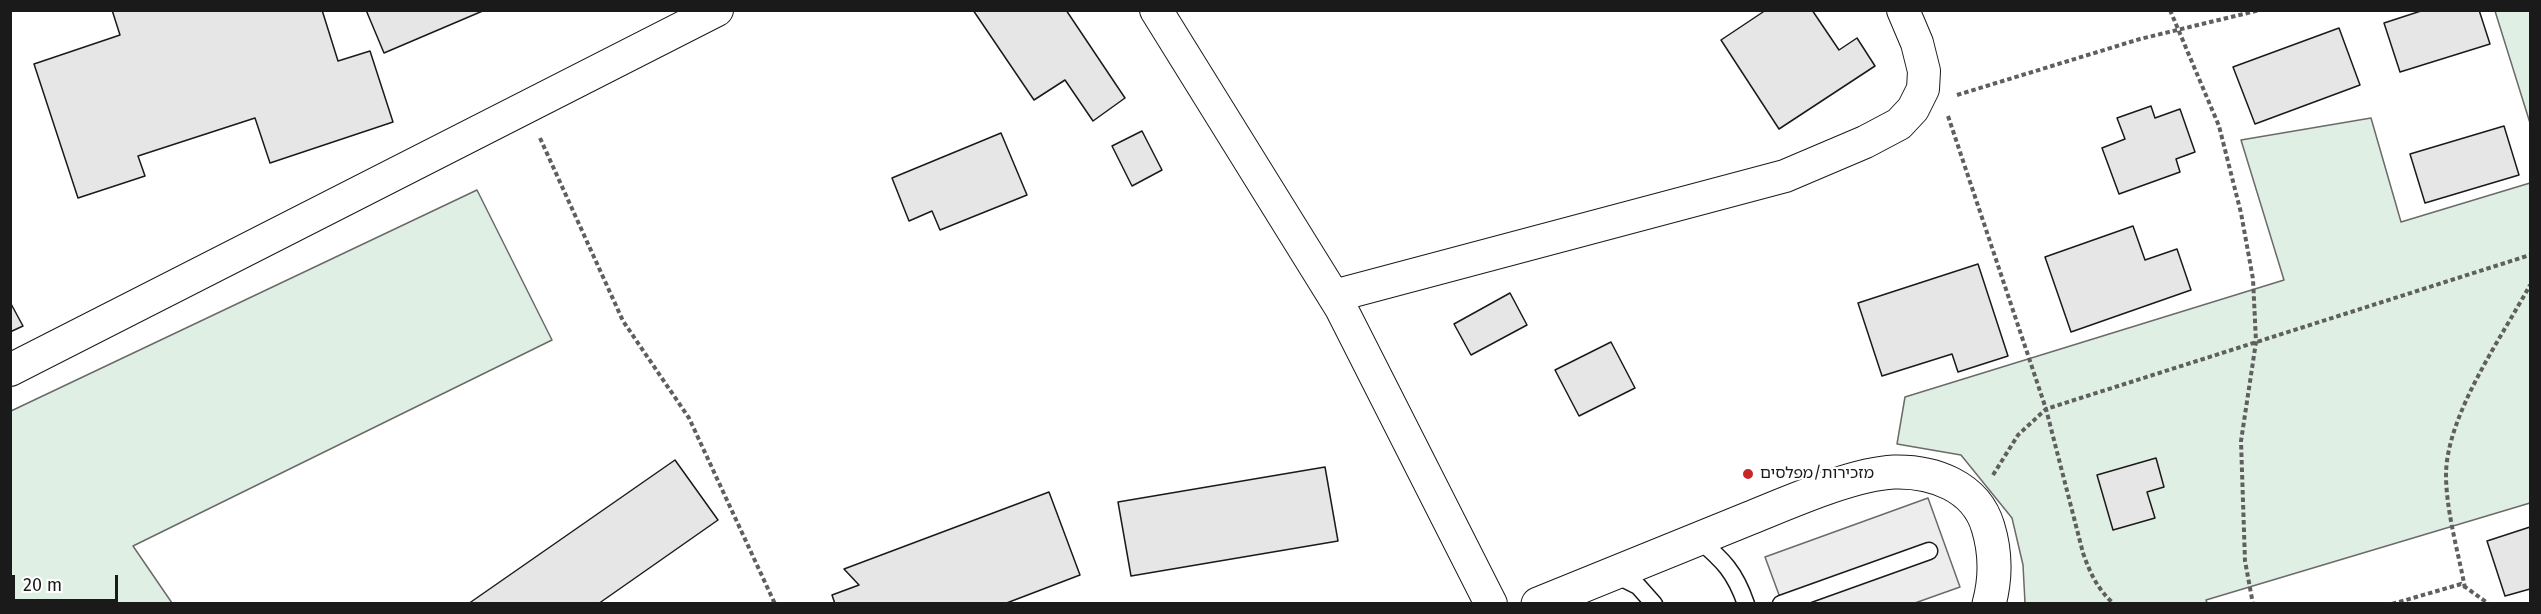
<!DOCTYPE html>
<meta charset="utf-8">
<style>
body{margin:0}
#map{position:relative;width:2541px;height:614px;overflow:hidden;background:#fff;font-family:"Fira Sans",sans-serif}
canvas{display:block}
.frame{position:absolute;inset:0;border:12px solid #1a1a1a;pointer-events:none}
.scale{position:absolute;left:12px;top:575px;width:106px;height:27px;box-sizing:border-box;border:3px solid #1a1a1a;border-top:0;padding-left:8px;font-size:18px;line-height:21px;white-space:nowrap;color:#1a1a1a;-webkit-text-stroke:4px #fff;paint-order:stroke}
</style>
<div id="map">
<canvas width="2541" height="614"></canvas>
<div class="frame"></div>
<div class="scale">20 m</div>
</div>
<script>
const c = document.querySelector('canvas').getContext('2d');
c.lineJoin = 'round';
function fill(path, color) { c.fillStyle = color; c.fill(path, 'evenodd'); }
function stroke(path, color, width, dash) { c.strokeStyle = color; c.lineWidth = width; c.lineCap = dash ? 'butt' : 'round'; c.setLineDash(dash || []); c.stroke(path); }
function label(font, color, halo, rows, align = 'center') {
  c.font = font + ' "Fira Sans","Noto Sans Hebrew",sans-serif'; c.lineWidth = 4.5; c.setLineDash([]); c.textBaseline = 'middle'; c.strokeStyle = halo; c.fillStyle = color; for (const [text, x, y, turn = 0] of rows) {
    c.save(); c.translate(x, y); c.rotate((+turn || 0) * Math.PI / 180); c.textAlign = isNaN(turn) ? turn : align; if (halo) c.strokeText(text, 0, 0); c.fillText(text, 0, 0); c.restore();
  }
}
const green = new Path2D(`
 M2495 11H2530V123Z
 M2371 118 2401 222 2530 183V503L2206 600 2207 603H2025L2023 565 2012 518 1961 455 1897 444 1905 397 2284 280 2241 140Z
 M477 190 552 340 133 546 172 603H11V411Z`);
const parking = new Path2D(`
 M1928 498 1960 587 1915 603H1782L1765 557Z`);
const building = new Path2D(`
 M112 10H322L338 61 370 51 393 122 270 163 255 118 138 156 145 176 78 198 34 64 120 35Z
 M366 10H485L384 53Z
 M973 10H1066L1125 98 1093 121 1065 80 1034 100Z
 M1766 10H1812L1839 50 1857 38 1875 66 1779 129 1721 40Z
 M2424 10H2479L2490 44 2400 72 2384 23Z
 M2339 28 2360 85 2255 124 2233 67Z
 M2151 106 2155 118 2180 109 2195 152 2176 159 2180 172 2119 194 2102 148 2125 139 2117 118Z
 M2504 126 2519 175 2425 203 2410 154Z
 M1142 131 1162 170 1132 186 1112 146Z
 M1001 133 1027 195 940 230 932 211 909 221 892 178Z
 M2133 226 2145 260 2177 249 2191 290 2071 332 2045 257Z
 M1978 264 2008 356 1958 372 1952 354 1882 376 1858 303Z
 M1510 293 1527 325 1471 355 1454 324Z
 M10 302 23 326 10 332Z
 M1611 342 1635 388 1579 416 1555 370Z
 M2156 458 2164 487 2147 492 2155 518 2113 530 2097 475Z
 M675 460 718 520 598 604H468Z
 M1325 467 1338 541 1131 576 1118 502Z
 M1049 492 1080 575 1004 604H835L832 595 859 585 844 569Z
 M2530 527V589L2505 596 2487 541Z`);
const path = new Path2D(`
 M2170 10 2219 126 2241 213 2253 279 2256 342 2241 441 2245 561 2253 604
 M1957 95 2140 39 2260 10
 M1948 116 2046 409 2083 553C2090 573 2098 590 2114 604
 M540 138 623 321 689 418 775 604
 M1993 475 2018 435 2046 409 2530 255
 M2465 588C2458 551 2446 511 2446 474 2447 414 2502 337 2530 285
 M2392 604 2461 584 2489 604`);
const lane = new Path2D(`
 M1698 539C1723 560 1735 572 1746 604
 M1614 574 1638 586 1654 604
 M1781 604 1929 551`);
const street = new Path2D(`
 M1156 10 1341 308 1491 604
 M1334 296 1785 176 1865 142 1899 124 1913 109 1923 89 1924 71 1917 43 1903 10
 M10 370 717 10`);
const secondary = new Path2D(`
 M1538 604C1609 575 1680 547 1750 518 1790 502 1852 474 1894 472 1933 471 1976 486 1988 527 1996 553 1996 578 1989 604`);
const markers = [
 [1748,474,6,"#c62828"]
];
const poiNames = [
 ["מזכירות/מפלסים",1760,474]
];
fill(green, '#e0efe3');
stroke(green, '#6a6a6a', 1.5);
fill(parking, '#ededed');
stroke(parking, '#6a6a6a', 1.5);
fill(building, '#e6e6e6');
stroke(building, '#1a1a1a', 1.5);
stroke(lane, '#1a1a1a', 19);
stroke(street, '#1a1a1a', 34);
stroke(secondary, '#1a1a1a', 35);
stroke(path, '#5f5f5f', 4, [4.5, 3]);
stroke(lane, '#fff', 16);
stroke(street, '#fff', 32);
stroke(secondary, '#fff', 33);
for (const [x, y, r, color] of markers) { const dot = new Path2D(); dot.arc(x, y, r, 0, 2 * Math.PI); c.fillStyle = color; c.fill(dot); stroke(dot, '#fff', 2); }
label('16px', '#1a1a1a', '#fff', poiNames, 'left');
</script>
